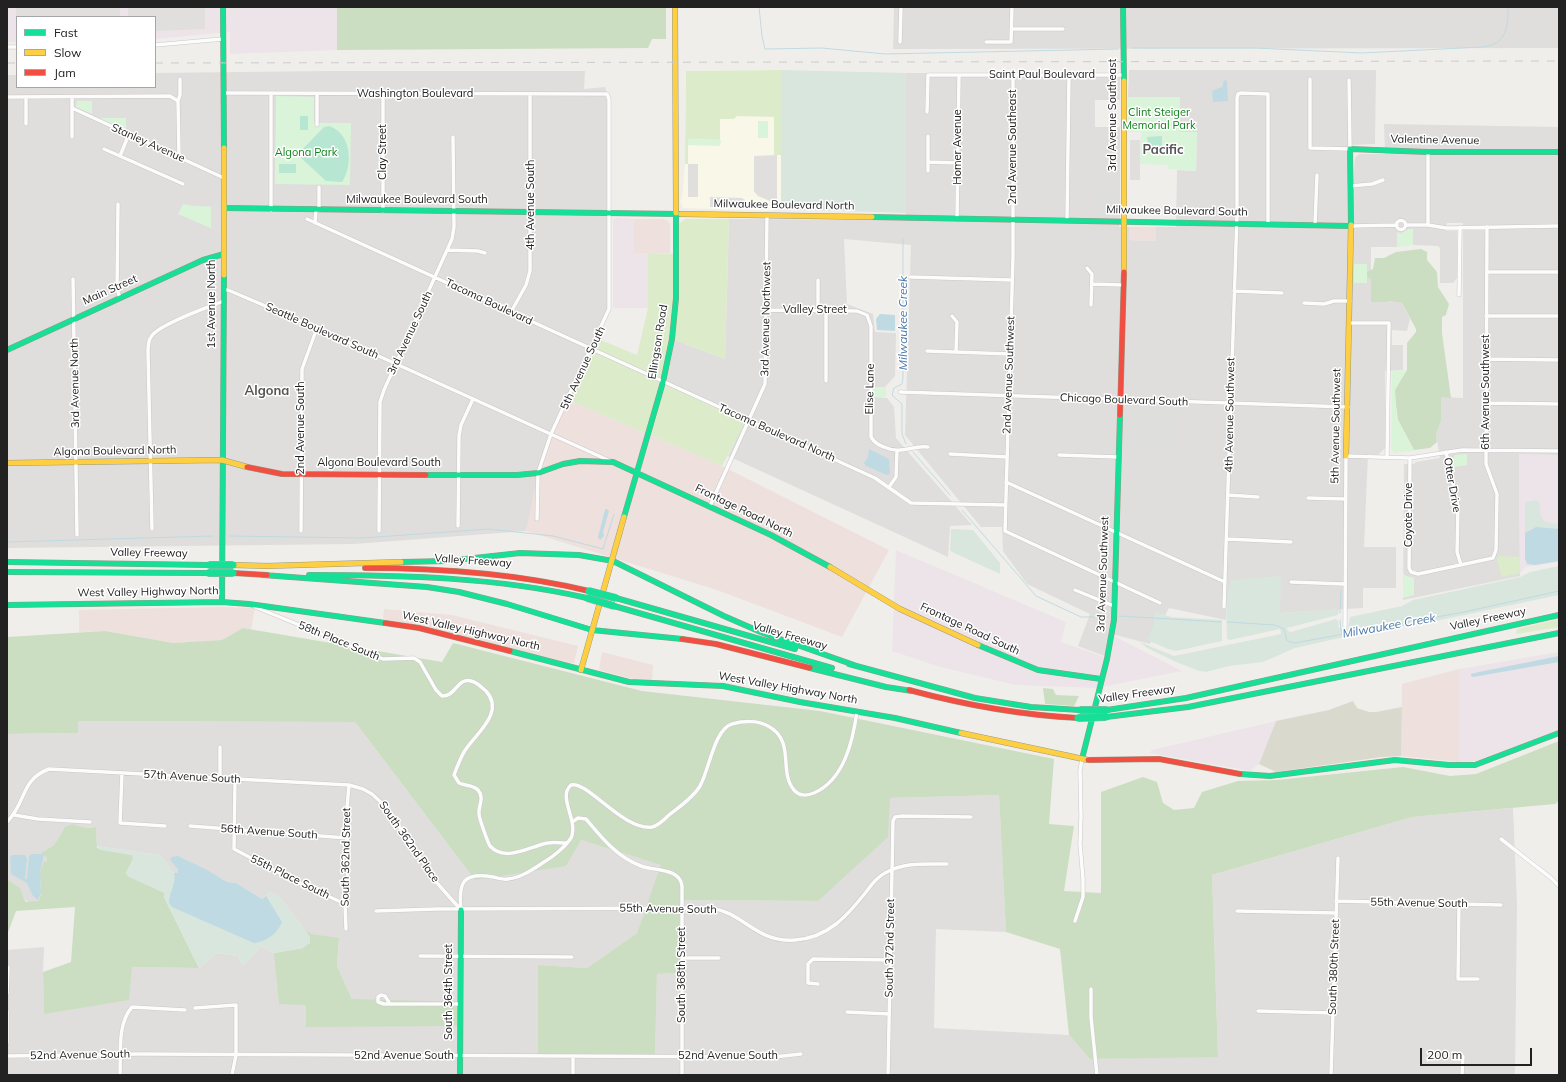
<!DOCTYPE html>
<style>
body{margin:0}
#map{position:relative;width:1566px;height:1082px;overflow:hidden;background:#f0eeeb;font-family:Mulish,sans-serif}
canvas{display:block}
.frame{position:absolute;inset:0;border:8px solid #222;pointer-events:none}
.legend{position:absolute;left:16px;top:16px;width:140px;height:72px;box-sizing:border-box;background:#fff;border:1px solid #a7a7a7;margin:0;padding:5px 7px;list-style:none;font-size:12px;color:#222}
.legend li{display:flex;align-items:center;gap:8px;height:20px}
.legend b{width:20px;border:1px solid #a7a7a7}
.scale{position:absolute;left:1420px;top:1048px;width:112px;height:18px;box-sizing:border-box;border:2px solid #222;border-top:0;padding-left:5px;font-size:12px;line-height:14px;white-space:nowrap;color:#222;-webkit-text-stroke:3px #fff;paint-order:stroke}
</style>
<div id="map">
<canvas width="1566" height="1082"></canvas>
<div class="frame"></div>
<ul class="legend">
<li><b style="height:5px;background:#16e098"></b>Fast</li>
<li><b style="height:5px;background:#ffcf43"></b>Slow</li>
<li><b style="height:5px;background:#f24e42"></b>Jam</li>
</ul>
<div class="scale">200 m</div>
</div>
<script>
const c = document.querySelector('canvas').getContext('2d');
c.lineJoin = 'round';
function fill(path, color) { c.fillStyle = color; c.fill(path, 'evenodd'); }
function stroke(path, color, width, dash) { c.strokeStyle = color; c.lineWidth = width; c.lineCap = dash ? 'butt' : 'round'; c.setLineDash(dash || []); c.stroke(path); }
function label(font, color, halo, rows, align = 'center') {
  c.font = font + ' Mulish,sans-serif'; c.lineWidth = 3; c.setLineDash([]); c.textBaseline = 'middle'; c.strokeStyle = halo; c.fillStyle = color; for (const [text, x, y, turn = 0] of rows) {
    c.save(); c.translate(x, y); c.rotate((+turn || 0) * Math.PI / 180); c.textAlign = isNaN(turn) ? turn : align; if (halo) c.strokeText(text, 0, 0); c.fillText(text, 0, 0); c.restore();
  }
}
const residential = new Path2D(`
 M894 7H1559V48L893 49Z
 M1129 70H1376L1375 144 1350 145 1351 209 1355 158 1359 154H1385L1384 124 1559 127V455H1519L1520 576 1403 600 1404 464H1414L1416 462 1440 458 1436 434 1441 421V397L1463 398V223H1447L1446 231H1457V278L1453 283H1440V248L1438 246 1413 245V229H1409L1401 234 1397 232V247H1371V302L1388 301 1402 303 1410 319 1407 331 1392 330V345H1403V370L1385 371V448L1378 455 1368 454 1364 547H1396V588H1363V608L1280 613V576L1226 600V620L1169 608 1150 644 1112 634 1107 657 1078 646 1090 614 1027 584 1003 551 1002 527H981L905 435 911 245 844 239 847 304 873 314 875 332 896 333 895 376 885 387H873V397L887 398 894 407 896 438 972 525 950 526 948 557 728 456 744 422 663 382 672 339 725 359 729 219 906 220V73H1120V100H1095V127H1120V189H1097V216L1120 217 1119 227H1129V240L1155 241 1156 227H1176L1177 170 1196 171 1197 132H1180V97H1128Z
 M328 71H585L584 89 605 87 609 99V309L551 434 526 531 354 544 7 548V75H17V87H155V73Z
 M78 721 355 722 475 880 581 840 662 865 637 933 587 968 538 965 655 1056 657 974 682 973V900L818 901 890 798 999 795 1006 932 936 929 934 1028 1069 1035 1090 1059 1218 1056 1212 875 1412 817 1513 808 1517 904 1515 1075H7V950L44 947 43 972 44 1014 132 967 199 968 217 953 238 956 243 966 261 946 274 953 276 958 279 1004 352 999 337 966 339 939 312 934 304 929 281 898 270 892 262 899 236 883 227 882 182 858 178 873H174L160 855 97 846 96 827 87 828 76 825 63 830 54 845 44 851V856L47 858V862H44L43 865 40 883 41 895 38 901 30 903 24 899 17 886 7 879V734L77 733Z`);
const commercial = new Path2D(`
 M634 219H664L668 221 670 224V253H634Z
 M1129 227H1156V241L1129 240Z
 M568 400 722 466 889 550 842 637 717 590 526 531 538 473 551 434Z
 M222 607 255 608 251 629 243 628 222 640 173 643 105 631 79 632V610Z
 M384 609 452 615 578 646 574 663H567L453 633 383 619Z
 M602 652 653 665 652 682 640 681 599 670Z
 M1459 669V762L1401 756 1402 684Z`);
const industrial = new Path2D(`
 M7 7H337V50L230 54V32L155 39V17H17V42H7Z
 M616 218 634 219V253H648V308H613V220Z
 M1519 454 1559 455V562L1526 567 1520 573Z
 M896 550 1066 622 1061 642 1107 658 1112 635 1182 671 1097 688 1015 685 937 666 892 651Z
 M1559 652V730L1486 758 1470 762H1459V669Z
 M1276 721 1259 764 1250 771 1150 753 1152 750Z`);
const education = new Path2D(`
 M781 70V209L769 211 683 208 680 200 682 199 685 164 686 71Z`);
const religious = new Path2D(`
 M1097 189H1120V217H1097Z
 M1142 405H1175L1174 447 1123 445 1124 418H1141Z`);
const construction = new Path2D(`
 M1353 701 1357 708 1369 712H1376L1402 707 1401 756 1382 757 1276 772 1259 764 1276 721 1329 710Z`);
const grass = new Path2D(`
 M781 70V155H774V117L737 116 734 119H720V140L688 139V164H685L686 71Z
 M685 219H729L725 359 672 339 663 382 745 423 722 466 568 400 596 338 637 355 648 308V253L679 254V224Z
 M1499 556 1520 557V573L1502 577 1497 560Z
 M1559 619V627L1516 634 1517 629Z`);
const forest = new Path2D(`
 M337 7H666V39H652L648 48 337 50Z
 M1421 249 1427 252V260L1437 272 1438 287 1449 304 1446 315 1442 317V333L1451 398 1441 397V421L1436 434 1437 442 1430 448 1414 450 1398 420 1394 390 1407 370V343L1416 332V329L1402 303 1388 301V302H1371V280L1366 275V272L1373 269 1375 258H1384L1396 252Z
 M243 628 442 662 453 643 642 691 820 711 1054 759 1049 824 1074 826 1064 891 1101 893V792L1143 777 1157 782 1163 803 1174 810 1194 808 1202 792 1238 781 1277 780 1403 767 1450 776 1476 774 1559 741V801L1555 804 1412 817 1212 875 1218 1057 1090 1059 1069 1035 1060 949 1006 932 999 795 890 798 888 837 818 901 682 900V973L657 974 655 1056H538V965L587 968 637 933 661 865 581 840 566 866 475 880 355 722 78 721V733L7 734V637L105 631 173 643 222 640Z
 M1043 688 1053 689 1056 695 1079 696 1074 706 1045 704Z
 M72 824 87 828 96 827 97 848 132 855 134 858 126 873 128 876 165 893 164 897 199 968 132 967 129 1000 44 1014 43 972 71 962 75 907 16 911 7 935V879L20 888 24 899 26 902 38 901 41 895 40 872 44 861 47 862V858L41 853 54 845 65 827Z
 M304 929 312 934 339 938 337 966 352 999 459 1002 460 1026 306 1027V1005L279 1004 274 953 303 948 310 937Z`);
const wetland = new Path2D(`
 M781 70 906 73V213L781 209Z
 M1537 500 1540 504C1539 521 1544 523 1559 524V529C1548 530 1530 522 1525 536V502Z
 M951 529 973 530 1000 563V574L950 551Z
 M1559 566V595L1426 623 1375 630 1295 648 1263 662 1229 666 1206 672 1199 671 1176 662 1147 648 1140 642 1174 656 1281 634 1280 629 1230 640 1227 639 1226 600 1231 580 1281 576 1280 613 1339 609 1338 615 1287 628 1288 631 1291 632 1336 619 1338 621 1339 628 1348 629 1350 617 1402 606 1413 600 1520 577 1530 572Z
 M1156 612 1171 617 1222 620V641L1176 651 1168 649 1147 640 1154 624V616Z
 M97 846 160 855 174 873H178L179 870 170 860 172 857 182 858 227 882 236 883 262 899 270 892 281 898 310 937V943L303 948 274 953 261 946 243 966 238 956 217 953 199 968 164 897 165 893 129 877 126 873 133 858 132 855 100 850Z`);
const park = new Path2D(`
 M276 96 314 97V123H351L350 185 275 184Z
 M1128 97H1180V132H1197L1196 171 1168 169V165L1140 164 1141 132H1128Z
 M77 101H92V114L76 107Z
 M99 118H126V130Z
 M758 121H768V138H758Z
 M688 139 721 140 720 146 688 145Z
 M183 204 194 206 220 207V232L178 214Z
 M1409 229H1413V245L1397 247V232L1401 234Z
 M1354 264H1367V283H1354Z
 M1407 370 1395 390 1397 418 1414 451 1394 453 1391 449 1392 371Z
 M874 387H886V397H874Z
 M1467 454V465L1454 467 1452 460 1455 455Z
 M1403 573 1406 576 1414 578V595L1403 598Z`);
const pitch = new Path2D(`
 M300 116H308V130H300Z
 M329 126C351 133 354 164 342 182L326 181 299 156V153L324 127Z
 M1162 136V147L1155 151H1149L1147 137Z
 M279 164H296V173H279Z`);
const parking = new Path2D(`
 M16 7H120V17H17V35Z
 M128 7H205V29L155 31V17H128Z
 M1130 140H1140V180H1130Z
 M777 155V201H770L758 196 754 191V156Z
 M688 164H698V197H688Z
 M710 197 742 198 750 204V208L710 207Z
 M211 207H220V232L211 229Z
 M1089 620 1107 629 1104 635 1086 627Z`);
const water = new Path2D(`
 M1224 80 1227 81 1228 101 1213 102 1212 91 1222 87Z
 M880 314 895 315V331L877 330 876 319Z
 M869 449 889 459 890 474 887 475 866 466 864 463 868 457Z
 M607 509 609 511 603 532 604 536 600 540 598 537 605 510Z
 M1536 527 1559 529V561L1535 565 1527 564 1525 559V533Z
 M1559 656V662L1473 677 1471 676V674L1479 672Z
 M32 854H44L40 872 41 893 38 900 33 896 27 883 11 874 10 857 13 855H25L27 859 25 879H27L29 856Z
 M178 856 207 870 227 882 236 883 262 899 266 896 282 922C278 933 266 942 254 943L172 907 169 903C169 892 177 883 174 873H178V869L170 860 172 857Z`);
const stream = new Path2D(`
 M759 7 762 36 765 49 822 48 885 54 1118 49
 M1132 48H1255L1362 53 1482 47C1507 44 1508 28 1508 7
 M903 239V378L902 384 894 388 892 395 902 404V434L906 444
 M913 452 950 495
 M962 510 1036 596 1081 617H1108
 M229 536 362 538 489 529 553 536 603 549 614 514
 M7 542 213 536
 M1340 613 1341 590
 M1119 616 1221 622
 M1340 620 1341 631 1343 634
 M1227 622 1275 625 1284 629 1287 641 1295 643 1464 612 1559 591`);
const street = new Path2D(`
 M1012 29H1063
 M900 42 901 7
 M986 42H1011L1012 7
 M155 45 223 39
 M7 47H17
 M1013 75V256L1005 531 1160 603
 M1310 79V148L1350 149 1349 80
 M223 93 607 94 609 99V309L551 434 538 473 537 519
 M271 94V210
 M7 97 170 96 178 101
 M72 97V137
 M72 108 224 178
 M927 112 928 75H1124
 M26 124V97
 M317 125V94
 M928 136V171
 M104 149 183 184
 M1428 152V225
 M120 156 129 134
 M179 156 178 101 180 95V79
 M928 162 959 163
 M1350 186 1372 184 1383 180
 M118 204 117 289 120 298
 M319 210V187
 M383 211V94
 M307 219 875 478 911 503 1005 505
 M957 219 959 75
 M1067 220 1069 75
 M1396.5 225a4.5 4.5 0 1 1 9 0a4.5 4.5 0 1 1-9 0Z
 M315 223 316 210
 M1315 225 1317 175
 M1406 225H1428L1446 228 1559 226
 M1351 226 1397 225
 M448 250 478 251 485 253
 M1087 268 1092 274 1091 305
 M1487 272H1559
 M910 277 1012 280
 M73 279 77 535
 M818 280V310
 M1092 284 1123 285
 M224 290H228L317 328 610 461
 M1234 291 1282 293
 M1459 295 1460 227
 M1304 303 1324 304 1334 301H1350
 M766 310 857 311 867 315 871 326V437C874 442 878 445 884 447 902 455 911 445 928 447
 M511 312 526 285 530 271V94
 M952 316 957 322 956 352
 M1486 316H1559
 M1349 323H1389L1387 457
 M927 351 1010 354
 M1486 359 1559 360
 M826 381V311
 M900 392 1348 407
 M1486 403 1559 404
 M1446 452 1458 506 1457 552 1461 565
 M950 454 1007 457
 M1059 455 1118 457
 M1410 458 1409 568 1411 572 1418 574 1493 558 1496 550 1497 494 1486 464 1487 227
 M1006 482 1225 582
 M889 487 896 477 897 451
 M1228 495 1258 497
 M1308 498 1345 499
 M710 506 765 384 767 215
 M458 526 459 436 461 425 473 399
 M152 529 148 352C148 347 148 341 151 337 157 325 209 307 224 301
 M301 531 302 369 317 328
 M379 531 380 402 384 390 452 239 454 227 453 137
 M1227 539 1291 542
 M1291 582 1344 584
 M1075 590 1114 606
 M255 607 383 659 414 658 420 662 436 690 442 696C455 697 458 677 471 681 477 682 481 687 486 691 506 713 474 735 464 752 460 759 457 767 454 775L459 783C465 786 473 785 478 790 485 798 478 806 479 814 479 818 488 843 490 846 506 863 530 846 548 843 554 842 560 843 566 843
 M1224 607 1237 215V98L1238 94 1241 93 1268 94V223
 M1345 627 1346 456 1410 458 1462 450 1559 451
 M220 747V778
 M122 773 120 823 165 826
 M235 779 234 849 285 876 345 904
 M14 815 38 819 90 822
 M7 822C27 802 20 780 49 769L349 785 363 789 372 794 386 807 437 883 461 910
 M572 822 578 818 586 819C602 838 617 857 641 866 655 871 680 868 682 886V1075
 M190 826 347 838
 M1501 839 1551 878 1559 886
 M1336 901 1501 905
 M1459 904 1458 979H1478
 M461 910C458 882 463 872 493 877 498 878 503 880 508 879 521 878 533 869 544 862 553 857 565 847 571 838 579 821 557 797 571 785 587 780 623 831 652 827 658 826 664 820 669 815 679 807 693 798 700 786 709 771 714 729 732 724 743 721 758 720 768 726 796 741 778 771 794 790 799 796 807 796 814 793 844 780 853 741 857 711
 M376 911 437 909 709 908C743 911 755 943 795 940 828 938 847 916 866 892 871 885 877 877 885 873 904 862 926 864 947 864
 M1237 911 1336 913
 M1075 921 1083 897V879L1080 844 1081 816 1080 771 1082 759
 M346 929 345 904 348 888 347 808 349 785
 M420 956 572 957
 M682 958H719
 M818 984 808 983V964L813 959 890 960
 M1091 989V1017L1097 1075
 M7 994 8 967
 M390 1004 385 996 381 995 378 997V1002L384 1004H459
 M195 1008 236 1005V1055L232 1075
 M7 1011V1043
 M1258 1011 1333 1013
 M847 1012 889 1014
 M7 1056 140 1054 774 1057 801 1054
 M573 1056V1075
 M120 1075C121 1053 117 1024 132 1007L185 1010
 M888 1075 893 821 895 817 902 816 971 817
 M1331 1075 1338 858
 M1462 1075 1463 1056`);
const fast = new Path2D(`
 M223 7 224 148
 M1123 7 1124 81
 M224 208 681 214
 M872 217 1351 226
 M1351 225 1350 149 1428 152H1559
 M7 350 203 260 224 254
 M426 475H517L538 473 563 464 580 461 613 462 771 535 830 567
 M624 517 663 382 672 339 676 298V213
 M7 562 209 565
 M401 562 447 561 520 553 579 555 613 561 724 616 763 633 854 665
 M7 572 208 573
 M263 575 427 587 459 592 507 604 592 630 682 639
 M309 575C403 575 495 577 587 598
 M616 598 795 649
 M222 602 224 275
 M7 605 222 602 249 604 385 623
 M614 606 832 668
 M978 645 1038 670 1101 679
 M510 651 629 682 723 686 800 702 895 718 961 733
 M849 664 975 698 1031 707 1080 710
 M810 668 886 687 912 691
 M1107 710 1186 698 1559 615
 M1106 717 1188 707 1559 633
 M1082 759 1107 659 1114 620 1120 415
 M1240 774 1270 776 1395 760 1449 765H1475L1559 733
 M460 1075 461 910`);
const slow = new Path2D(`
 M675 7 676 213
 M681 214 872 217
 M1124 272V81
 M224 275V148
 M1346 456 1351 225
 M7 463 222 460 247 467
 M233 565 269 566
 M266 566 401 562
 M830 567 900 609 978 645
 M581 670 624 517
 M961 733 1088 760`);
const jam = new Path2D(`
 M1120 415 1124 272
 M247 467 282 474 426 475
 M365 568C441 568 515 573 589 591
 M233 573 267 575
 M385 623 419 628 510 651
 M682 639 716 644 810 668
 M909 690C965 705 1020 715 1078 718
 M1088 760 1159 759 1240 774`);
const rail = new Path2D(`
 M7 63H17
 M155 63 1559 61`);
const fastBridge = new Path2D(`
 M209 565H233
 M208 573H233
 M589 591 616 598
 M587 598 614 606
 M1080 710H1107
 M1078 718 1106 717`);
const streetNames = [
 ["Saint Paul Boulevard",1042,75],
 ["Washington Boulevard",415,94],
 ["3rd Avenue Southeast",1113,115,-90],
 ["Valentine Avenue",1435,140,1],
 ["Stanley Avenue",148,143,24],
 ["Homer Avenue",958,147,-90],
 ["2nd Avenue Southeast",1013,147,-90],
 ["Clay Street",383,152,-90],
 ["Milwaukee Boulevard South",417,200],
 ["4th Avenue South",531,205,-90],
 ["Milwaukee Boulevard North",784,205,1],
 ["Milwaukee Boulevard South",1177,211,1],
 ["Main Street",110,290,-24],
 ["Tacoma Boulevard",489,302,25],
 ["1st Avenue North",212,304,-90],
 ["Valley Street",815,310],
 ["3rd Avenue Northwest",766,319,-89],
 ["Seattle Boulevard South",322,331,24],
 ["3rd Avenue South",410,333,-65],
 ["Ellingson Road",658,342,-81],
 ["5th Avenue South",583,368,-65],
 ["2nd Avenue Southwest",1009,375,-88],
 ["3rd Avenue North",75,383,-91],
 ["Elise Lane",870,389,-89],
 ["6th Avenue Southwest",1486,392,-90],
 ["Chicago Boulevard South",1124,400,2],
 ["4th Avenue Southwest",1230,415,-89],
 ["5th Avenue Southwest",1336,426,-89],
 ["2nd Avenue South",301,428,-90],
 ["Tacoma Boulevard North",777,433,24],
 ["Algona Boulevard North",115,451,-1],
 ["Algona Boulevard South",379,463],
 ["Otter Drive",1452,485,80],
 ["Frontage Road North",744,511,26],
 ["Coyote Drive",1409,515,-90],
 ["Valley Freeway",149,553,1],
 ["Valley Freeway",473,561,4],
 ["3rd Avenue Southwest",1103,574,-88],
 ["West Valley Highway North",148,592,-1],
 ["Valley Freeway",1488,619,-12],
 ["Frontage Road South",970,629,25],
 ["West Valley Highway North",471,631,13],
 ["Valley Freeway",790,636,16],
 ["58th Place South",339,641,22],
 ["West Valley Highway North",788,688,10],
 ["Valley Freeway",1137,694,-8],
 ["57th Avenue South",192,777,3],
 ["56th Avenue South",269,832,4],
 ["South 362nd Place",409,842,55],
 ["South 362nd Street",346,857,-89],
 ["55th Place South",290,877,26],
 ["55th Avenue South",1419,903,1],
 ["55th Avenue South",668,909,1],
 ["South 372nd Street",890,948,-89],
 ["South 380th Street",1334,967,-88],
 ["South 368th Street",682,975,-90],
 ["South 364th Street",449,992,-90],
 ["52nd Avenue South",80,1055,-1],
 ["52nd Avenue South",404,1056],
 ["52nd Avenue South",728,1056]
];
const parkNames = [
 ["Clint Steiger",1159,113],
 ["Memorial Park",1159,126],
 ["Algona Park",306,153]
];
const waterNames = [
 ["Milwaukee Creek",903,323,-90],
 ["Milwaukee Creek",1389,626,-10]
];
const quarterNames = [
 ["Pacific",1163,150],
 ["Algona",267,391]
];
fill(residential, '#dfdedc');
fill(commercial, '#ede0dd');
fill(industrial, '#ede4e9');
fill(education, '#f8f7e8');
fill(religious, '#dededc');
fill(construction, '#d9d9cd');
fill(grass, '#dceccb');
fill(forest, '#cbdec1');
fill(wetland, '#d9e6de');
fill(park, '#daf4da');
fill(pitch, '#b7e6d3');
fill(parking, '#e0dfde');
fill(water, '#bfdae2');
stroke(stream, '#bfdae2', 1);
stroke(street, '#c9c8c7', 4.5);
stroke(fast, '#989a82', 6);
stroke(slow, '#989a82', 6);
stroke(jam, '#989a82', 6);
stroke(street, '#fdfcfc', 3.5);
stroke(fast, '#16e098', 5);
stroke(slow, '#ffcf43', 5);
stroke(jam, '#f24e42', 5);
stroke(rail, '#ccc', 1, [8, 8]);
stroke(fastBridge, '#c5a3ac', 8, []);
stroke(fastBridge, '#16e098', 7);
label('11px', '#222', '#fff', streetNames);
label('11px', '#0d8219', '#fff', parkNames);
label('italic 12px', '#4b79aa', '#fff', waterNames);
label('bold 13px', '#555', '#fff', quarterNames);
</script>
